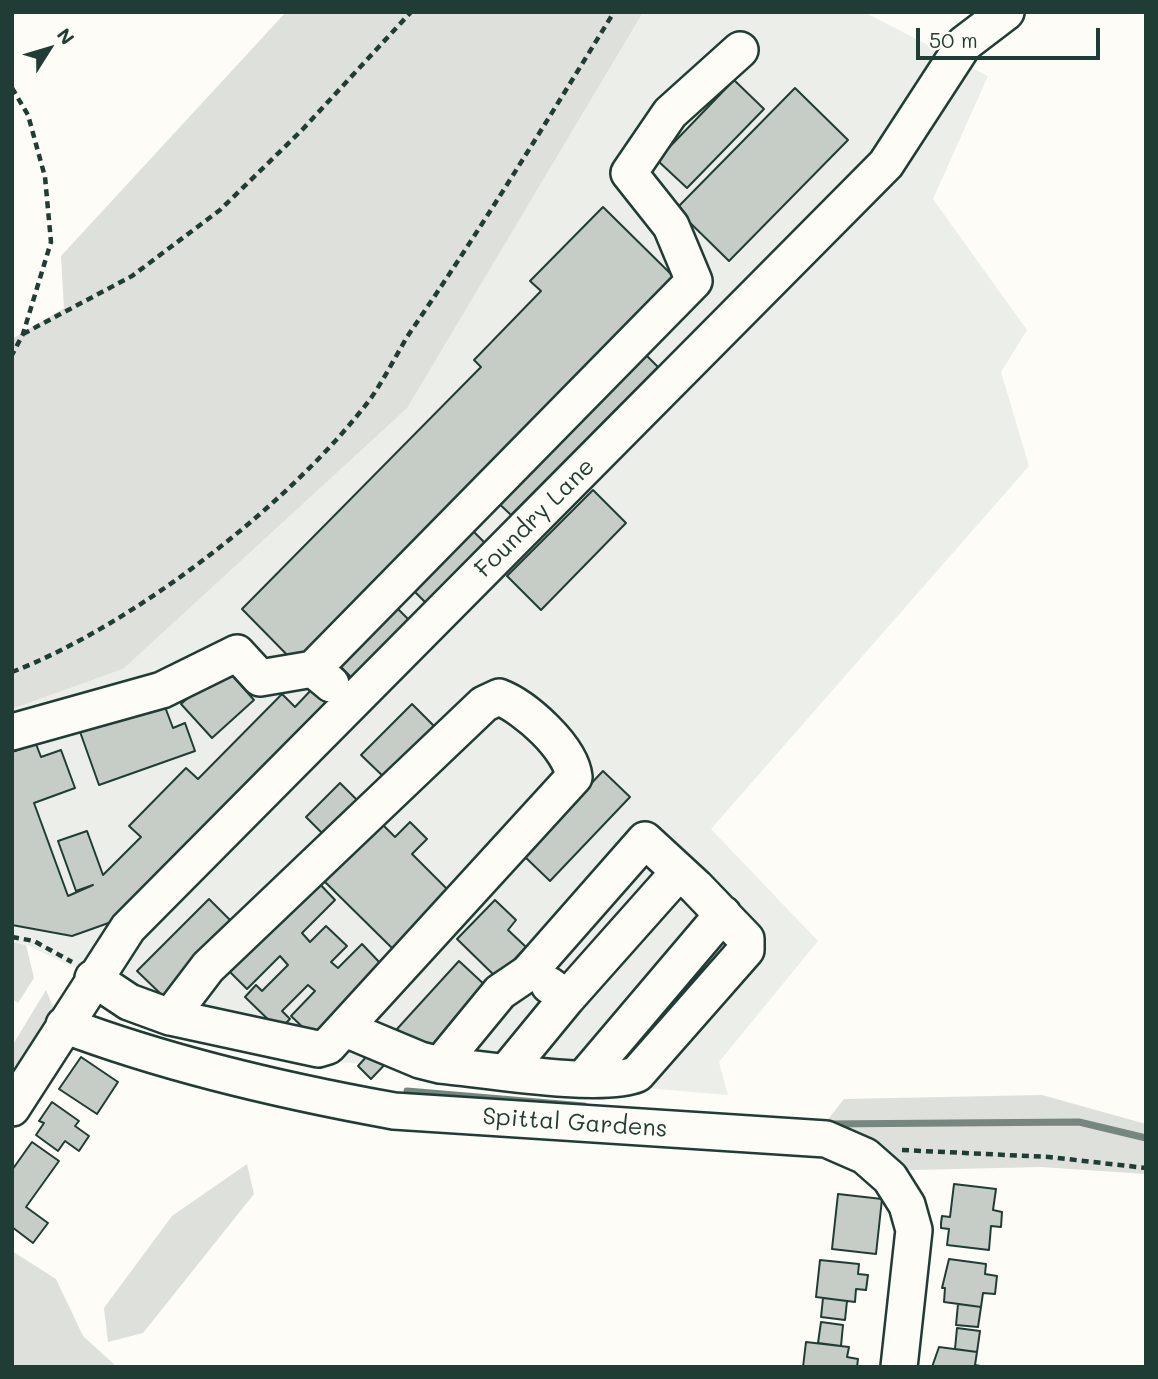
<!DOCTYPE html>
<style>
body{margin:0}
#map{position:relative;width:1158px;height:1379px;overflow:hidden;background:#fdfcf7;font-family:Mali,sans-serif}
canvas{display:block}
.frame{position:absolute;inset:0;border:14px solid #1f3d34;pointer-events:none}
.north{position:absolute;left:14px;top:14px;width:70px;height:70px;-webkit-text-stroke:5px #fdfcf7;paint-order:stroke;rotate:53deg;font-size:19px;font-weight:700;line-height:28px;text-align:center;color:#1f3d34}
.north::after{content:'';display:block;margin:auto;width:24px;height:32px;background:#1f3d34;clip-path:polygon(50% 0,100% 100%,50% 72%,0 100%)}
.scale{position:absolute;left:916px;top:28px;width:184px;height:32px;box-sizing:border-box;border:4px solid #1f3d34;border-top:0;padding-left:9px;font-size:21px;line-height:24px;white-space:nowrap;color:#1f3d34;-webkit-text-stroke:5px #fdfcf7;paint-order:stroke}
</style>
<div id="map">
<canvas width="1158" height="1379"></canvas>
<div class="frame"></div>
<div class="north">N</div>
<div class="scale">50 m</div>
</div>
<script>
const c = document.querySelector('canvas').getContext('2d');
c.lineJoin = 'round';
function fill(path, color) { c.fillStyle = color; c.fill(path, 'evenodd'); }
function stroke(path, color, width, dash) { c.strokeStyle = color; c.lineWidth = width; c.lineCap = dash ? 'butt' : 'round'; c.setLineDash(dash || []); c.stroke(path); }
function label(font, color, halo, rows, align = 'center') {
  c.font = font + ' Mali,sans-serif'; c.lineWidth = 5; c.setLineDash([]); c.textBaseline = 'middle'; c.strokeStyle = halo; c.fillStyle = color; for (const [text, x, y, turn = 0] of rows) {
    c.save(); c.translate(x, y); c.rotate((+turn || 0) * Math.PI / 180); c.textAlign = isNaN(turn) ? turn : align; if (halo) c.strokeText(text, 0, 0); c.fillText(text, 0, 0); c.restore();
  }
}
const built = new Path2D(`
 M643 12H864L988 76 933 199 1027 330 1001 372 1029 466 711 829 818 941 719 1062 728 1095 255 1055 27 945 12 942V709L123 669Z`);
const green = new Path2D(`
 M286 12H643L407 408 123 669 12 709V339L64 308 61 256Z
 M12 942 26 945 34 978 18 1003 12 999Z
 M46 990 54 1009 12 1081V1046Z
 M1042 1095 1146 1124V1174L1041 1167 871 1171 821 1128 844 1099Z
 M247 1164 254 1194 143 1333 108 1342 104 1308 172 1216Z
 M12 1251 56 1279 83 1336 117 1367H12Z`);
const stream = new Path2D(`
 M407 1091 584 1106
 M826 1124 1079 1122 1146 1138`);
const building = new Path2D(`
 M734 80 764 109 687 188 657 160Z
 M795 88 848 140 729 261 676 209Z
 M603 207 680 283 300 668 242 609 481 367 474 360 541 291 530 281Z
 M638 347 658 367 511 515 491 496Z
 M593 490 626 523 541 610 507 576Z
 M467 525 485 543 426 603 408 585Z
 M394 605 410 621 353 679 337 663Z
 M224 666 254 700 212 738 181 704Z
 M313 688 329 705 117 920 72 936 12 925V752L36 744 41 757 61 750 75 788 34 803 68 896 93 885 76 891 58 841 87 831 103 875 141 837 129 826 186 768 198 779 282 694 295 707Z
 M162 699 173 728 185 723 195 751 99 785 79 729Z
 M412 704 439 731 389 782 361 755Z
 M603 771 630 797 550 881 523 855Z
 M340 783 362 805 328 839 306 817Z
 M379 821 395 837 410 822 427 839 412 854 450 892 393 949 322 879Z
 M315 879 335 900 302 933 310 942 326 926 347 946 331 962 338 968 362 944 382 965 312 1036 291 1016 315 991 308 985 282 1011 290 1019 279 1030 245 997 256 985 262 991 288 965 280 956 247 989 226 968Z
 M209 899 235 925 164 997 137 971Z
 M495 900 516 920 508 930 526 947 497 978 457 939Z
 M459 961 487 987 425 1054 397 1029Z
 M377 1045 391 1058 371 1079 358 1066Z
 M81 1057 118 1082 97 1114 59 1089Z
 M52 1102 79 1121 75 1126 89 1136 79 1151 65 1141 58 1151 36 1135 44 1123 39 1121Z
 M32 1142 59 1161 26 1207 48 1223 33 1243 12 1227V1170Z
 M954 1184 996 1189 993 1210 1002 1212 1001 1227 991 1226 989 1250 947 1245 949 1229 941 1228V1223L942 1216 950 1217Z
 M838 1194 882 1199 876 1254 832 1249Z
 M949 1259 986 1264 985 1274 997 1276 995 1294 983 1293 981 1307 944 1302 945 1288H942Z
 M820 1260 859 1264 858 1274 868 1275 866 1290 856 1289 855 1302 816 1297Z
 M823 1298 847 1301 845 1320 821 1317Z
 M958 1304 981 1307 978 1327 956 1325Z
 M821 1322 843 1325 841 1346 818 1343Z
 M957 1328 980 1331 977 1352 955 1349Z
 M806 1342 849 1347 847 1357 858 1359 857 1367H803Z
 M939 1347 977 1352 975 1365 986 1367H932Z`);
const path = new Path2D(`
 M12 88 28 115 45 177 51 242 23 334 12 355
 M23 334 132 276 220 210 302 130 411 12
 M12 672C134 625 293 502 371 398 385 378 396 355 409 334 481 229 547 121 614 12
 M12 937 34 941 72 962
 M902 1150 1049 1157 1146 1168`);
const minor = new Path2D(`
 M313 669 694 281 671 226 629 173 670 113 740 50
 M12 732 162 690 237 653 260 678 313 669 331 684
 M93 978 129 1002 170 1017 318 1049 328 1046 574 777C571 748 525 707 499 697L484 704 208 967 170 1017
 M567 998 679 872
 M64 1025C170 1065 283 1091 394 1111L826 1139 865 1156 890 1178 907 1205 914 1230 899 1367
 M346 1029 420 1060 440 1065C483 1069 602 1089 637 1074L746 950V939L696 887 645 840 528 973 500 992 440 1065
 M507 1071 567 998 549 985
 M583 1079 723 914
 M12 1108 128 928 886 164 964 44 1006 12`);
const streetNames = [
 ["Foundry Lane",535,518,-45],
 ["Spittal Gardens",575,1123,4]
];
fill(built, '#eceee9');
fill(green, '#dde0db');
stroke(stream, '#75877f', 7);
fill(building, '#c6cdc7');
stroke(building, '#1f3d34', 2);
stroke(minor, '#1f3d34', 40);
stroke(path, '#1f3d34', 4.5, [7, 5]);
stroke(minor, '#fdfcf7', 35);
label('24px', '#1f3d34', '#fdfcf7', streetNames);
</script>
